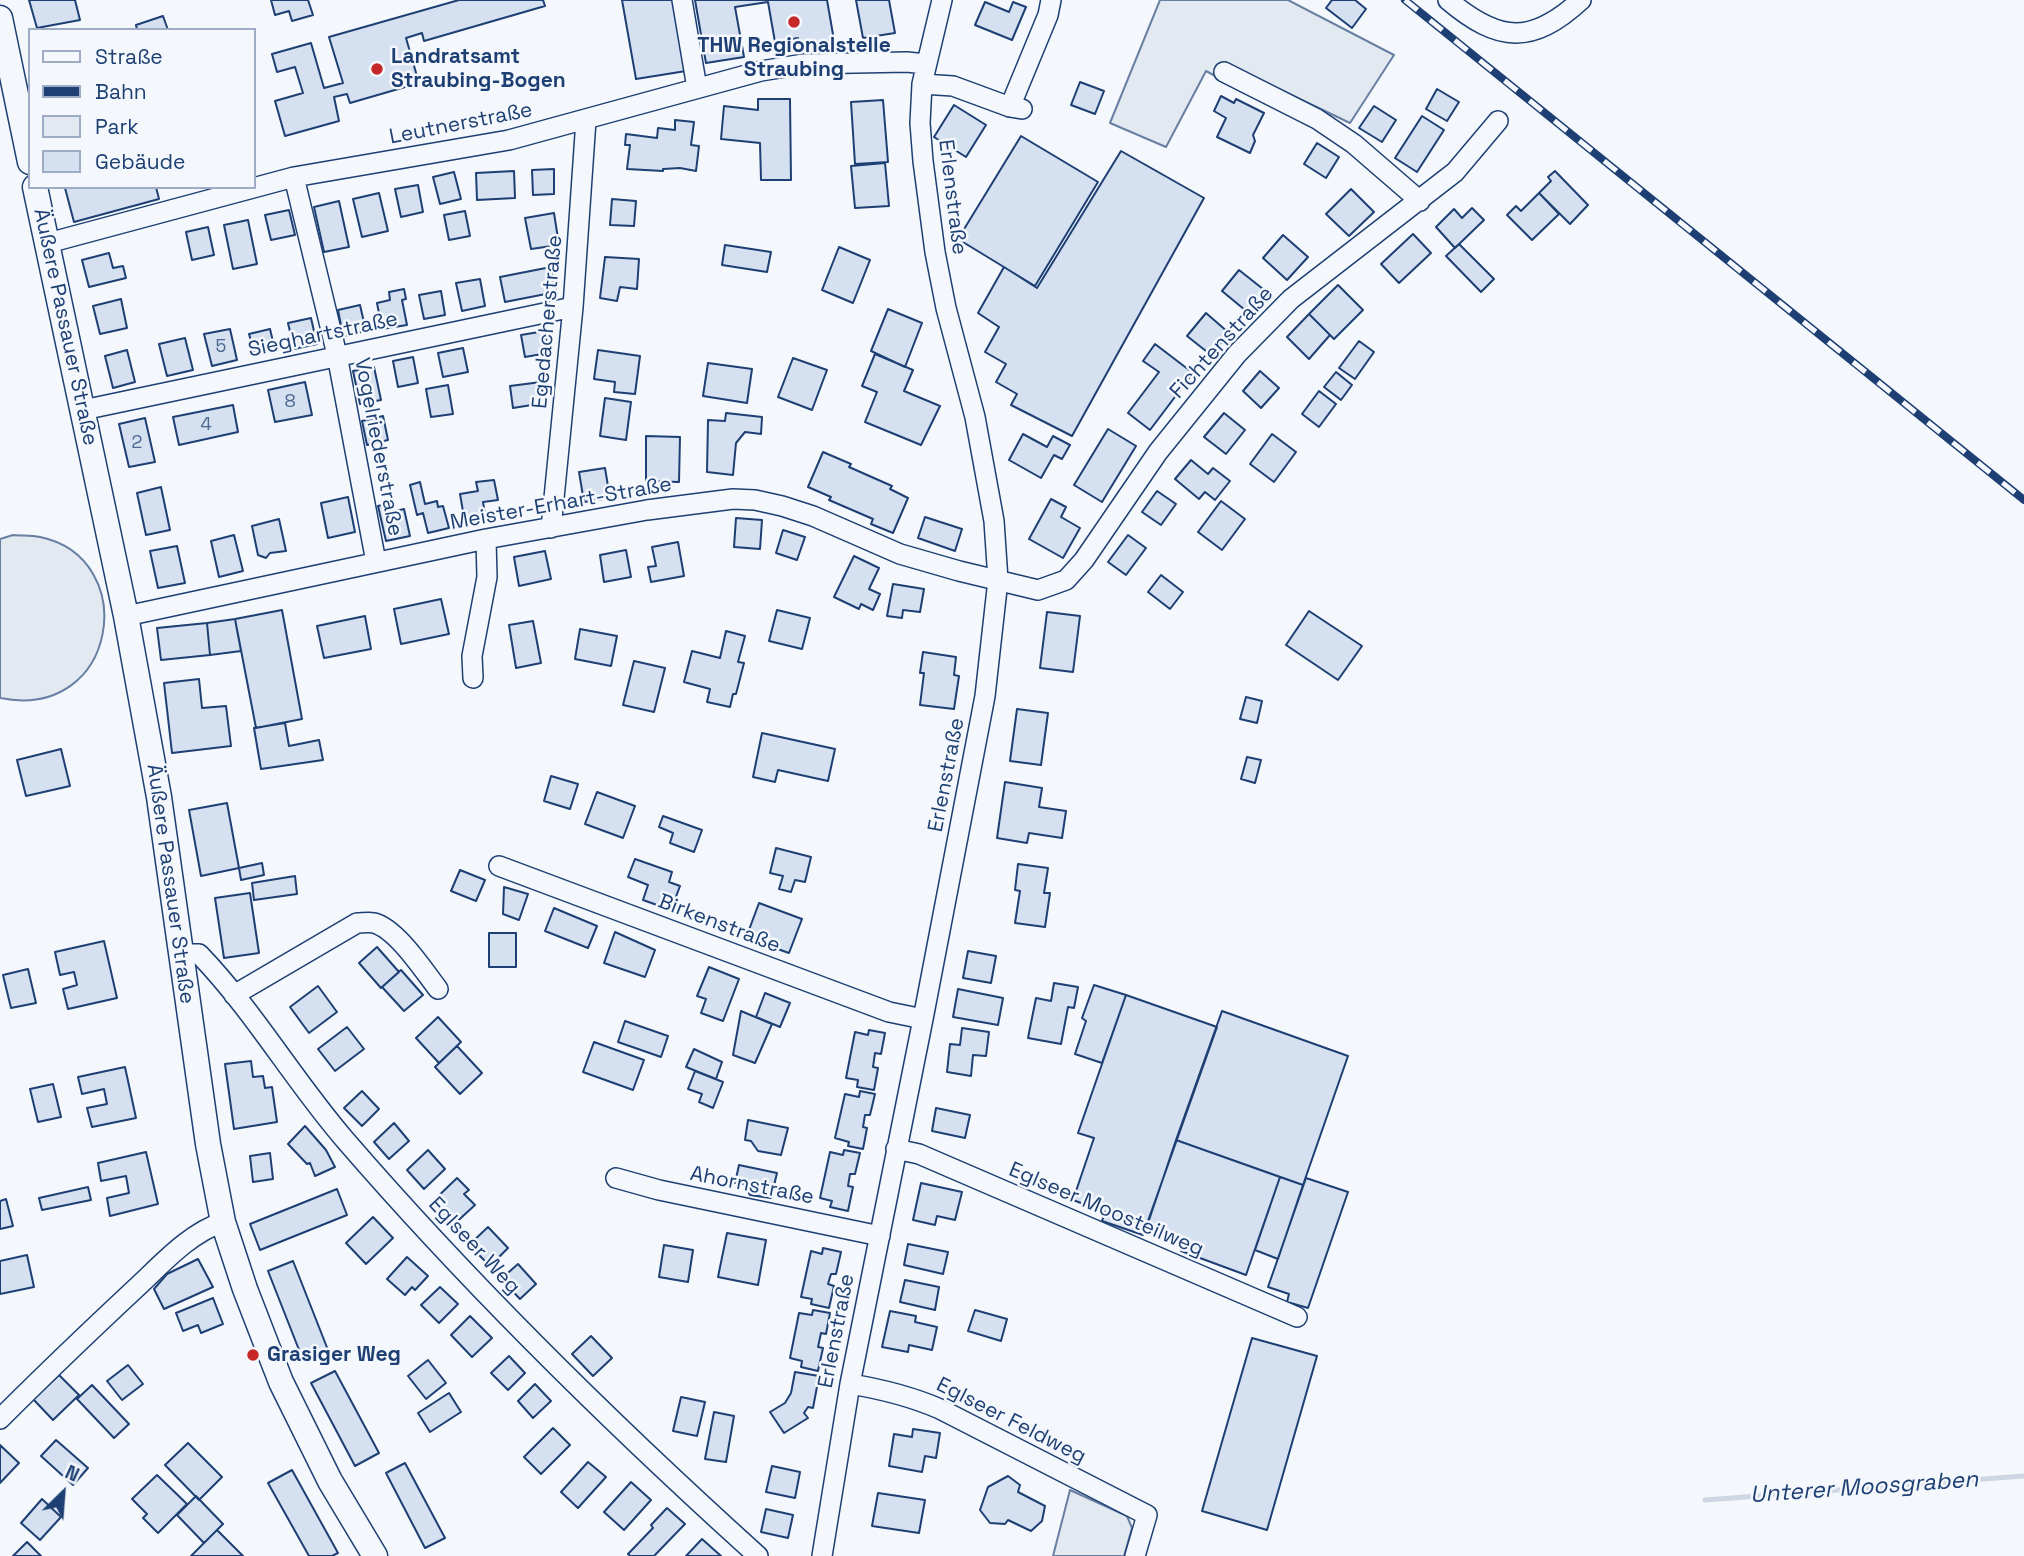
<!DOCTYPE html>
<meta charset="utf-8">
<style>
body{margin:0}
#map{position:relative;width:2024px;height:1556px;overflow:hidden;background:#f4f7fb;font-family:"Space Grotesk",sans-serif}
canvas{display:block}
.legend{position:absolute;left:28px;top:28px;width:228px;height:161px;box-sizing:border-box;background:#f4f7fb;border:2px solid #9eadc5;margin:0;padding:9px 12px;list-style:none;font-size:21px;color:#1d3f73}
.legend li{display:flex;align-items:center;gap:14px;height:35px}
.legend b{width:35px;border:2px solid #9eadc5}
.north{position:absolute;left:28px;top:1458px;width:70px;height:70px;-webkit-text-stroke:5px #f4f7fb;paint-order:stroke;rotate:25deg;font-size:19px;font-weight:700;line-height:28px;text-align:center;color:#1d3f73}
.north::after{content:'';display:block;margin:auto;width:24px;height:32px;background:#1d3f73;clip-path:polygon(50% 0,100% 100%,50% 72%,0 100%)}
</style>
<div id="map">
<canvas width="2024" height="1556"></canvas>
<ul class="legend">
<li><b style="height:9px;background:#f4f7fb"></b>Straße</li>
<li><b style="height:9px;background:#1d3f73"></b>Bahn</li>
<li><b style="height:19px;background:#e3e9f0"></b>Park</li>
<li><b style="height:19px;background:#d5e0f0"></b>Gebäude</li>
</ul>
<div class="north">N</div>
</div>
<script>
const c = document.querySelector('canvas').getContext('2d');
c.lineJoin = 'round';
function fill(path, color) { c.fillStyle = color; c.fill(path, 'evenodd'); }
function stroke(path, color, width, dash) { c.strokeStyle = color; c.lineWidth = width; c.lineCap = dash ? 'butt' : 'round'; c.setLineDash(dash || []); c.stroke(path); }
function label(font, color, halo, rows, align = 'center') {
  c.font = font + ' "Space Grotesk",sans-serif'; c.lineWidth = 5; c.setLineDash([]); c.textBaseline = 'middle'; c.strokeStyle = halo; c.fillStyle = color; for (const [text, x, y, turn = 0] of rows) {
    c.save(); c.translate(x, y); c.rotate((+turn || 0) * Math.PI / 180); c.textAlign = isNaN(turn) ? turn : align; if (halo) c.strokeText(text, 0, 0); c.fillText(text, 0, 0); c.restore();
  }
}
const green = new Path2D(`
 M1160 0H1288L1394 55 1350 123 1225 63 1217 77 1206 71 1166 147 1110 123Z
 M13 535C21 536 31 535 40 537 142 558 118 722 0 698V539Z
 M1070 1490 1127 1516 1132 1528 1124 1556H1053Z`);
const stream = new Path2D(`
 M1705 1500 2024 1476`);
const building = new Path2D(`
 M29 0H75L80 20 37 28Z
 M271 0H308L313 15 292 21 289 11 275 15Z
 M459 0H543L545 6 424 41 422 33 406 38 419 83 350 103 347 94 334 97 339 121 285 136 275 101 303 93 295 67 277 72 272 54 311 43 324 88 343 83 329 37Z
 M622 0H673L686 71 636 79Z
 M695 0H827L834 40 800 46 798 38 775 42 768 2 735 7 744 57 706 63Z
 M856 0H889L895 33 863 38Z
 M1332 0H1355L1366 9 1352 28 1326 8Z
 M985 2 1009 12 1013 2 1026 7 1012 40 975 25Z
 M163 16 168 30H137L136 25Z
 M1080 82 1104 91 1095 114 1071 105Z
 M1437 89 1459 102 1447 121 1426 109Z
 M1221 96 1234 103 1236 99 1264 113 1253 135 1255 141 1250 153 1217 137 1226 118 1214 111Z
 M758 99H790L791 180H761L760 143 721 139 724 106 758 110Z
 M883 100 888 162 855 164 851 102Z
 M954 105 986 125 966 157 934 137Z
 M1374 106 1396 120 1382 142 1359 128Z
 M1422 116 1444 130 1417 172 1395 158Z
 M675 120 694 122 691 145 699 146 696 171 680 168 663 169V171L627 169 630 145H625L626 134 657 138 658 128 675 130Z
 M1021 136 1098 182 1035 286 958 239Z
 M1317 143 1339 157 1326 178 1304 164Z
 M1121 151 1204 198 1072 436 1011 405 1017 394 996 382 1006 364 985 352 999 327 978 313 1004 267 1037 288Z
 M885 163 889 206 855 208 851 166Z
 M554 169V194L533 195 532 170Z
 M514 171 515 198 477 200 476 173Z
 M1555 171 1588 205 1570 224 1539 193 1551 181 1548 177Z
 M454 172 461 199 440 204 433 177Z
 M418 185 423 212 401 217 395 189Z
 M156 187 159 199 74 222 65 188Z
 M1351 189 1374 212 1349 236 1326 214Z
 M379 193 388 231 362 237 353 199Z
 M1539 193 1559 214 1532 240 1507 215 1516 206 1521 211Z
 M612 199 636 201 634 226 610 225Z
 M339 201 349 247 324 252 314 207Z
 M1472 208 1484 220 1455 248 1436 227 1454 209 1462 218Z
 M289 210 295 235 271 240 265 215Z
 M465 211 470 236 449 240 444 215Z
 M554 213 559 245 531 249 525 218Z
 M248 220 257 264 233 269 224 225Z
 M208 227 214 255 192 260 186 232Z
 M1413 234 1431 253 1399 283 1381 264Z
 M1283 235 1308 257 1287 280 1263 258Z
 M1459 244 1494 279 1481 292 1446 256Z
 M725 245 771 252 767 272 722 265Z
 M839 247 870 260 853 303 822 290Z
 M109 253 113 268 123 266 126 278 89 287 82 260Z
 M605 257 639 259 637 289 620 287 617 301 600 298Z
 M551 267 556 292 505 302 500 277Z
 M1239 270 1268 293 1251 315 1222 291Z
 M480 279 485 306 462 311 456 283Z
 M1338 285 1363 310 1334 339 1309 314Z
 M404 289 406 299 402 300 407 325 382 329 377 303 390 300 389 292Z
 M441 291 445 315 424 319 419 295Z
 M121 299 127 328 100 334 93 306Z
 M360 305 366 331 343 336 338 310Z
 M888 309 922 323 905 367 871 351Z
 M1206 313 1229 333 1211 355 1187 336Z
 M1309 314 1330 335 1309 359 1287 337Z
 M311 318 317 344 294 349 288 323Z
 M230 329 237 360 212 366 204 334Z
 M270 329 275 350 255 355 249 334Z
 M545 331 548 353 525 357 521 335Z
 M185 338 193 370 167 376 159 344Z
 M1359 341 1374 352 1355 379 1339 368Z
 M1155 344 1193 373 1150 430 1128 413 1159 372 1143 361Z
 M463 348 468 372 443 377 438 353Z
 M127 350 135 382 113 388 105 356Z
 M598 350 640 356 635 394 614 392 615 382 594 379Z
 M875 354 913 370 904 391 940 406 921 445 865 422 877 392 862 386Z
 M413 357 418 383 398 387 393 361Z
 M793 358 827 370 812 410 778 397Z
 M708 363 752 369 747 403 703 396Z
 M374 367 381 400 360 404 353 371Z
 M1260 371 1279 388 1261 408 1243 391Z
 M1336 372 1352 385 1341 400 1324 387Z
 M305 382 312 415 275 422 268 390Z
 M541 382 544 403 513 408 510 386Z
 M448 385 453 414 431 417 426 389Z
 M1319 391 1336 404 1319 427 1302 414Z
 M605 398 631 402 626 440 600 436Z
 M233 405 238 432 179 445 173 417Z
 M726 413 762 417 761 434 745 432 736 443 733 475 707 472 708 420 725 421Z
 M1224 413 1245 430 1226 454 1204 437Z
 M383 416 388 440 367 445 362 421Z
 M145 418 155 462 129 467 119 424Z
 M1108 429 1136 446 1102 502 1074 485Z
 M1023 434 1047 447 1053 436 1070 445 1062 459 1054 455 1041 478 1009 460Z
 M1272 434 1296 452 1274 482 1250 464Z
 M646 436 680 437 679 482 646 481Z
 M823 452 851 464 849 467 892 486 890 489 908 498 893 533 871 524 873 519 829 500 831 497 808 487Z
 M1191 460 1208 474 1213 468 1230 481 1215 500 1205 492 1199 499 1175 479Z
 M605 468 610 498 584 502 579 472Z
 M494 480 498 500 483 502 486 520 465 523 460 494 478 491 476 482Z
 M420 482 425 504 437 501 438 507 443 506 449 528 428 533 423 513 417 515 410 485Z
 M161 487 170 530 146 535 137 493Z
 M1157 491 1176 504 1161 525 1142 512Z
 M348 497 355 532 328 538 321 503Z
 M1051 499 1066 507 1061 517 1080 528 1063 558 1029 539Z
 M1221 501 1245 519 1222 550 1198 532Z
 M391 503 392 512 404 509 410 536 386 541 378 506Z
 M925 517 962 529 955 551 918 538Z
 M736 518 762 520 760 549 734 547Z
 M279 519 286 551 270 553 266 558 258 555 252 526Z
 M783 530 805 537 797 560 776 553Z
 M234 535 243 571 219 577 211 541Z
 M1128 535 1146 548 1126 575 1108 562Z
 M678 542 684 576 651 582 648 567 656 566 652 547Z
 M177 546 185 583 158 588 150 551Z
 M626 550 631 577 604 582 600 555Z
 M545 551 551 579 519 586 514 557Z
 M854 556 879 568 869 589 880 594 873 610 861 604 859 609 834 597Z
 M1161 575 1183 592 1170 609 1148 592Z
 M893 584 924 589 920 612 903 610 902 618 887 616Z
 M441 599 449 634 401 644 394 609Z
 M282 610 302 719 256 728 235 619Z
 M777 610 810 618 802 649 769 641Z
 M1309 611 1362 646 1338 680 1286 645Z
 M1047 612 1080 616 1073 672 1040 668Z
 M365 616 371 649 324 658 317 626Z
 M235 619 241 651 210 655 207 623Z
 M533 621 541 663 516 668 509 625Z
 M207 623 210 655 161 660 157 628Z
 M580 629 617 636 611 666 575 659Z
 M726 631 745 636 738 662 744 663 736 694H733L730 707 707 702 710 689 684 682 692 651 720 658Z
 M923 652 956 657 954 675 959 676 954 709 920 705 924 673H920Z
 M634 661 665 668 654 712 623 705Z
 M199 679 202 708 226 706 231 746 172 753 164 683Z
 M1246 697 1262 701 1257 723 1240 719Z
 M1017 709 1048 713 1041 765 1010 761Z
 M285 723 289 746 319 740 323 760 261 769 254 728Z
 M762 733 835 749 828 781 778 770 775 782 753 777Z
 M61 749 70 786 26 796 17 760Z
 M1247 757 1261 760 1255 783 1241 779Z
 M551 776 578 784 570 809 544 801Z
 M1005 782 1042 788 1039 807 1066 811 1062 838 1029 833 1027 843 997 838Z
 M597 792 635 806 623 838 585 824Z
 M227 803 239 868 201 876 189 810Z
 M663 816 702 830 694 852 670 843 673 833 659 827Z
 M776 848 811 857 805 882 795 880 791 892 779 889 783 876 770 873Z
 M635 859 672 872 669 882 680 886 671 910 643 900 648 885 628 877Z
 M262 863 264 875 241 880 239 868Z
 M1018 864 1048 868 1044 893H1050L1045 927 1015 923 1020 891 1015 890Z
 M460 870 485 880 476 901 451 891Z
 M295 876 297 894 254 900 252 883Z
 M504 887 528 894 519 920 503 914Z
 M250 893 259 953 224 958 215 898Z
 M759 903 802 919 789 953 746 938Z
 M554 908 597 926 588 948 545 931Z
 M615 932 655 950 645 977 604 963Z
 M489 933H516V967H489Z
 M104 941 117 998 68 1009 63 989 77 985 74 972 60 975 55 952Z
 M377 947 399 972 381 988 359 963Z
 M968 951 996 956 991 983 963 978Z
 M709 967 739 979 723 1021 701 1013 706 999 697 996Z
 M28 969 36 1003 11 1008 3 975Z
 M401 970 423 995 404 1011 382 987Z
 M1054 983 1078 987 1074 1008 1068 1007 1061 1044 1028 1038 1036 998 1051 1001Z
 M1094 985 1126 995 1102 1063 1075 1054 1086 1021 1082 1018Z
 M318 986 337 1012 309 1033 290 1007Z
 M958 989 1003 998 998 1025 953 1017Z
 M765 993 790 1003 780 1027 756 1017Z
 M1126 995 1217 1027 1143 1235 1102 1221 1105 1212 1073 1200 1094 1138 1078 1133Z
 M741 1011 772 1024 755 1063 733 1055Z
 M1222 1011 1348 1056 1303 1185 1176 1140Z
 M438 1017 461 1042 439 1063 416 1038Z
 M625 1021 668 1036 661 1057 618 1042Z
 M347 1027 364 1049 335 1071 318 1049Z
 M962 1028 989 1032 986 1056 973 1055 971 1076 947 1072 950 1044 960 1045Z
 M869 1030 885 1033 881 1054 875 1053 873 1067 878 1068 874 1090 857 1087 858 1080 846 1078 855 1032 868 1035Z
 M594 1042 644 1060 633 1090 583 1072Z
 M457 1046 482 1073 460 1094 435 1067Z
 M694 1049 722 1062 716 1079 686 1067Z
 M251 1061 253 1077 263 1076 265 1088 272 1087 277 1122 234 1129 225 1064Z
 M125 1067 136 1118 92 1127 87 1108 107 1104 104 1089 82 1094 78 1077Z
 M695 1071 723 1082 713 1108 699 1102 702 1094 688 1089Z
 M53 1084 61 1117 38 1122 30 1089Z
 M362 1091 379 1109 362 1126 344 1108Z
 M860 1091 875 1094 870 1115H865L863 1127 867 1128 863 1149 848 1146 849 1142 835 1138 845 1094 859 1097Z
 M936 1108 970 1115 965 1138 932 1131Z
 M748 1120 788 1128 781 1155 758 1151 751 1141 745 1140Z
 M394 1123 409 1141 389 1159 374 1142Z
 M305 1126 326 1150 335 1167 315 1176 310 1163 307 1164 288 1144Z
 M1176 1140 1280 1177 1246 1275 1181 1251 1183 1246 1145 1232Z
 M428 1150 445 1169 424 1189 407 1170Z
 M844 1150 860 1153 855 1174H850L848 1186 853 1187 848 1211 830 1207 832 1201 820 1198 830 1152 843 1155Z
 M146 1152 158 1204 110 1216 107 1198 129 1193 126 1176 101 1181 98 1163Z
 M270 1153 273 1179 253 1182 250 1156Z
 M739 1165 777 1173 771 1198 750 1195 744 1184 735 1183Z
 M1280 1177 1303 1185 1278 1259 1255 1250Z
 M457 1178 469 1190 464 1194 475 1205 450 1228 429 1205Z
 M1306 1178 1348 1192 1308 1308 1287 1302 1289 1294 1268 1287Z
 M921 1183 962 1192 955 1220 937 1216 935 1225 913 1220Z
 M88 1187 91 1200 42 1210 39 1198Z
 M337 1189 347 1215 260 1250 250 1224Z
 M6 1199 13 1226 0 1229V1201Z
 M373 1217 393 1238 366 1264 346 1243Z
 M488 1227 508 1248 490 1266 469 1245Z
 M727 1233 766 1240 758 1285 718 1277Z
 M908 1244 948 1252 943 1274 904 1265Z
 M664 1245 693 1250 688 1282 659 1277Z
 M823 1248 841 1252 836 1274H831L828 1284 834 1286 829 1308 811 1304 812 1299 801 1297 811 1251 822 1254Z
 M27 1255 34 1287 0 1294V1261Z
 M407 1257 428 1276 415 1290 412 1287 405 1295 387 1279Z
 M198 1259 213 1287 164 1309 154 1289 167 1274Z
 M293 1261 328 1350 303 1360 268 1271Z
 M518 1264 536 1284 520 1299 501 1279Z
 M905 1280 939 1287 935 1310 900 1302Z
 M440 1287 458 1304 439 1323 421 1305Z
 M213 1298 223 1324 201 1333 198 1325 183 1331 176 1313Z
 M813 1310 830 1313 826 1334 821 1333 818 1347 823 1348 818 1371 801 1367 802 1361 790 1358 799 1313 812 1315Z
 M975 1310 1007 1319 1001 1341 968 1331Z
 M890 1311 916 1316 915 1322 937 1327 932 1350 909 1345 908 1352 882 1347Z
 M470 1316 492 1338 472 1357 451 1335Z
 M591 1336 612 1358 593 1376 572 1354Z
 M1252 1338 1317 1356 1267 1530 1202 1511Z
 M509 1356 525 1373 508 1390 491 1373Z
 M428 1360 446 1383 426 1399 408 1376Z
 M128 1365 143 1384 122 1400 107 1381Z
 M335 1371 379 1453 355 1466 311 1383Z
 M795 1372 819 1376 813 1408 808 1407 804 1413 808 1418 784 1433 770 1412 785 1403 791 1393Z
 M59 1375 79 1395 53 1420 33 1399Z
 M535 1384 551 1401 533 1418 518 1401Z
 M92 1385 129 1424 114 1438 77 1399Z
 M449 1393 461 1412 430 1432 418 1413Z
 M681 1397 705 1402 697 1436 673 1431Z
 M714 1412 734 1416 726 1462 705 1459Z
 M553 1428 570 1445 541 1474 524 1457Z
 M913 1429 940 1433 936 1458 925 1456 922 1472 889 1466 894 1434 912 1437Z
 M56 1440 88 1468 73 1485 41 1456Z
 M188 1443 222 1477 199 1500 165 1465Z
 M0 1445 19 1463 0 1483Z
 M588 1462 606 1477 578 1508 561 1492Z
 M405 1463 445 1538 425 1548 386 1473Z
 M772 1466 800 1472 795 1498 766 1492Z
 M292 1470 338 1553 332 1556H309L268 1483Z
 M157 1475 187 1504 158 1533 143 1518 147 1514 132 1499Z
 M1008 1476 1020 1485 1018 1492 1045 1506 1042 1521 1031 1531 1008 1520 1005 1524 990 1523 980 1510 988 1487Z
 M631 1482 651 1500 624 1530 604 1512Z
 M878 1493 925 1500 919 1533 872 1526Z
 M196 1496 223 1524 204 1543 177 1515Z
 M42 1499 61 1517 40 1540 21 1523Z
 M667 1508 685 1524 654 1556H630L628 1554 653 1528 651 1525Z
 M766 1509 793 1515 788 1538 761 1532Z
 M217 1530 243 1556H191Z
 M702 1539 721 1556H686Z
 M27 1542 41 1556H13Z`);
const minor = new Path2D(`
 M682 0 697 88
 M1448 0C1499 43 1532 45 1581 0
 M1224 72 1317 119 1354 144 1420 201
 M922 84 953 86 1010 107 1022 109
 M1010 107 1048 15 1051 0
 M294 177 337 355 376 562
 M48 243 294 177 509 140 761 71 804 64 907 62 925 64
 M83 410 573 307
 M551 528 573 307 586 120
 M126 616 486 539 647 510 733 499 755 500 782 506 813 516 900 554 959 571 1038 590 1066 580 1084 560 1158 452 1237 354 1291 299 1455 172 1498 121
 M473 678 472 656 487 577 486 539
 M499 866 889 1012 923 1019
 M181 954H199C254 1011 294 1081 346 1141 474 1289 614 1426 758 1556
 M234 995 357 923C362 923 369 922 374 923 397 929 424 971 438 989
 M896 1149 919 1154 1297 1317
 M616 1178 659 1190 880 1236
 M850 1384C881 1389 910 1396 940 1409L1147 1515 1135 1556
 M0 1419C44 1375 89 1332 135 1289 161 1265 189 1233 223 1222
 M822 1556 850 1384 923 1019 985 696 998 580 994 521 975 417 946 308 935 252 923 161 920 123 922 84 942 0`);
const major = new Path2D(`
 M0 18 30 162
 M35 187 126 616 159 797 208 1144 223 1222 245 1289 281 1382 330 1481 375 1556`);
const rail = new Path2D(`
 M1405 0 2024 500`);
const markers = [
 [794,22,7,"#c62828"],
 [377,69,7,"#c62828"],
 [253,1355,7,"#c62828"]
];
const numberNames = [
 ["5",221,347],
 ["8",290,402],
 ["4",206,425],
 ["2",137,443]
];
const poiNames = [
 ["THW Regionalstelle",794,46,"center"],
 ["Straubing",794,70,"center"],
 ["Landratsamt",391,57],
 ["Straubing-Bogen",391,81],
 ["Grasiger Weg",267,1355]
];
const streetNames = [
 ["Leutnerstraße",461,124,-11],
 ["Erlenstraße",952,197,83],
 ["Egedacherstraße",548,322,-85],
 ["Äußere Passauer Straße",65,327,78],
 ["Sieghartstraße",323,335,-12],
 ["Fichtenstraße",1222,343,-48],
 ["Vogelriederstraße",378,447,79],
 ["Meister-Erhart-Straße",561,504,-10],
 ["Erlenstraße",947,775,-79],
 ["Äußere Passauer Straße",170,884,82],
 ["Birkenstraße",719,924,21],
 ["Ahornstraße",752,1186,11],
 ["Eglseer Moosteilweg",1106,1210,23],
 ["Eglseer Weg",474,1246,47],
 ["Erlenstraße",837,1331,-79],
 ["Eglseer Feldweg",1011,1421,27]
];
const waterNames = [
 ["Unterer Moosgraben",1864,1488,-4]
];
fill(green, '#e3e9f0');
stroke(green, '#687fa3', 2);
stroke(stream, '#cfd7e4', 5);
fill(building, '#d5e0f0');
stroke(building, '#1d3f73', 2);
stroke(minor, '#1d3f73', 22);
stroke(major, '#1d3f73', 27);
stroke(minor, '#f4f7fb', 19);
stroke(major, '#f4f7fb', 24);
stroke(rail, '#1d3f73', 8);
stroke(rail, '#f4f7fb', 5, [16]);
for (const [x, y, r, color] of markers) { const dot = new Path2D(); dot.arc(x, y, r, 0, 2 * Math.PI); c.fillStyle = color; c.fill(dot); stroke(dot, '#f4f7fb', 2.5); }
label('18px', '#4b6792', null, numberNames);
label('bold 21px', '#1d3f73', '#f4f7fb', poiNames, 'left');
label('21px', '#1d3f73', '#f4f7fb', streetNames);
label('italic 23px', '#1d3f73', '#f4f7fb', waterNames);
</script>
